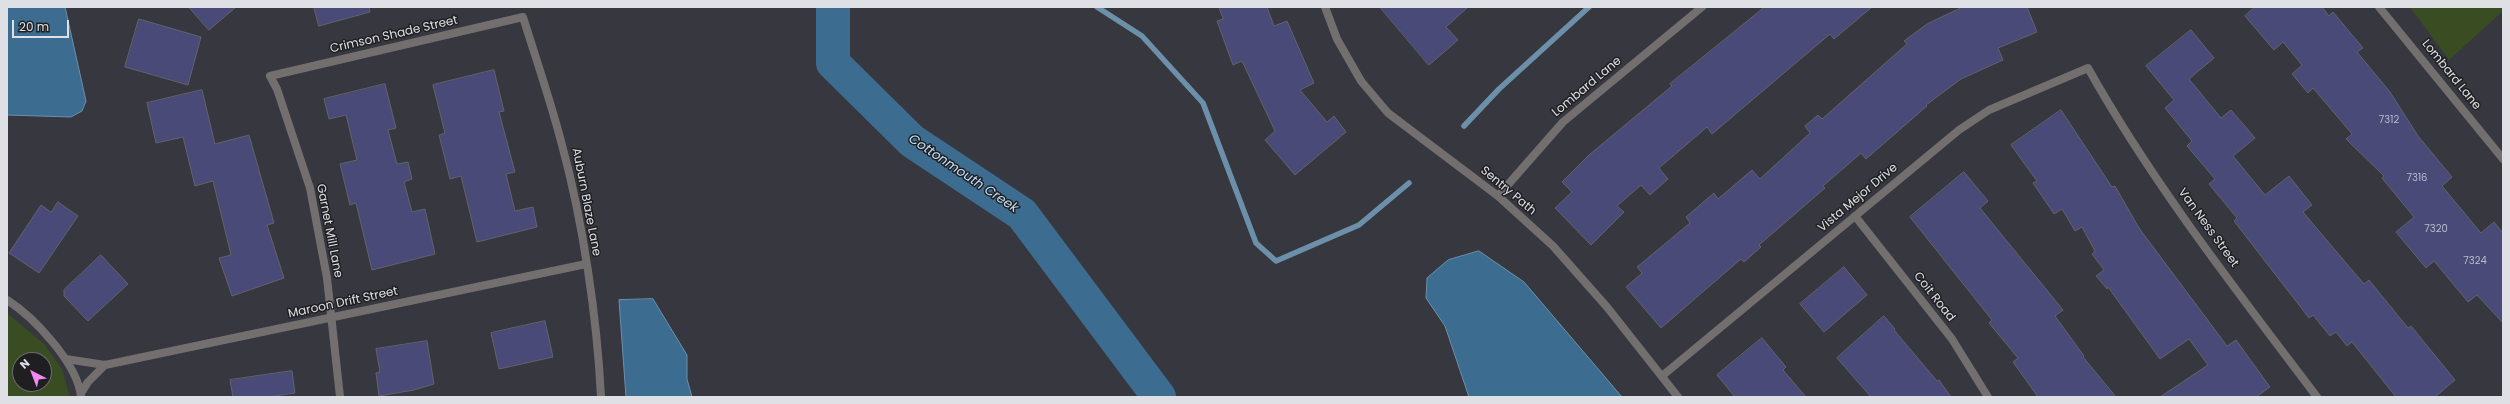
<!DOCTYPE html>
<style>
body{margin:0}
#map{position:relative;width:2510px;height:404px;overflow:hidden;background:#37373f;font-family:Poppins,sans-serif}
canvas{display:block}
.frame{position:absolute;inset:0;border:8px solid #dfe0e5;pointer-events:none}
.north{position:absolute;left:12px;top:352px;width:40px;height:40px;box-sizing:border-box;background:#1f1f22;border:1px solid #6c6c70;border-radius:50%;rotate:318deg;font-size:11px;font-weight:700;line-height:16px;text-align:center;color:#dfe0e5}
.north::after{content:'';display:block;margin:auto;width:14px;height:18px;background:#f28af3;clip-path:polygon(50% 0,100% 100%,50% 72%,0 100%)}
.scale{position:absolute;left:12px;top:20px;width:57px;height:18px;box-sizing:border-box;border:2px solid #dfe0e5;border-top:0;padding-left:5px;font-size:12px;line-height:14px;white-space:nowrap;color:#dfe0e5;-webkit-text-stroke:3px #1f1f22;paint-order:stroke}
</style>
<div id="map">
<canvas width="2510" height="404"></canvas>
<div class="frame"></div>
<div class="north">N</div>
<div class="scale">20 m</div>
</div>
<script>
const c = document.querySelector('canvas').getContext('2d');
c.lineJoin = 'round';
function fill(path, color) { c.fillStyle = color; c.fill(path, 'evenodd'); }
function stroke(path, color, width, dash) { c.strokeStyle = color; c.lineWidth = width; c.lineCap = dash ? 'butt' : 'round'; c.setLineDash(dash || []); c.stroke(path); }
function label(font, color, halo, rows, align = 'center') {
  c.font = font + ' Poppins,sans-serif'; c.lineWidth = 3; c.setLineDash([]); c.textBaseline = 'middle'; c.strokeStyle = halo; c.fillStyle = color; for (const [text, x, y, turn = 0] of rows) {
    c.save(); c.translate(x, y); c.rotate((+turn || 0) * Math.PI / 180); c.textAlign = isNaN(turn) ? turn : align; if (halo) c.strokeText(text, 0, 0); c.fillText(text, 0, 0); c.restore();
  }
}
const green = new Path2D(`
 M2410 7H2503V11L2449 60Z
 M7 313 44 344 62 369 70 397H7ZM20 360H44V384H20Z`);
const water = new Path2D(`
 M7 7H65L86 101 82 111 71 117 7 115Z
 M1479 251 1524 282 1622 397H1469L1445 326 1426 298 1427 278 1448 260Z
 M653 299 687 355V379L692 397H626L619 300Z`);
const stream = new Path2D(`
 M1097 7 1142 36 1203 103 1256 243 1276 261 1359 225 1409 183
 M1464 126 1499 89 1589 7`);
const river = new Path2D(`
 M833 7V63L912 141 1022 214 1159 397`);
const building = new Path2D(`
 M189 7H236L209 30Z
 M314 7H369L370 12 319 26Z
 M1219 7H1267L1274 26 1287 21 1314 83 1300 90 1327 122 1334 116 1346 132 1295 175 1265 140 1275 131 1242 61 1233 65 1217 21 1223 19Z
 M1380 7H1468L1446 27 1458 40 1429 65Z
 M1765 7H1872L1834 39 1830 34 1712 134 1707 127 1659 168 1668 179 1650 195 1641 185 1617 206 1624 212 1591 245 1555 208 1572 192 1562 182 1589 155 1672 86 1670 84Z
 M1963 7H2027L2037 32 1998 48 2003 60 1961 79 1926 105 1927 106 1866 159 1861 153 1823 186 1825 188 1759 245 1761 247 1744 262 1741 259 1661 328 1626 287 1642 273 1637 267 1690 223 1686 217 1714 193 1718 199 1752 170 1760 179 1810 133 1805 126 1818 115 1822 119 1907 44 1904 41 1927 24Z
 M2255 7H2322L2329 16 2333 12 2363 48 2357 52 2390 92 2418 136 2452 177 2442 186 2481 233 2494 222 2503 233V323L2477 295 2468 302 2434 261 2426 268 2396 232 2414 217 2382 178 2384 176 2346 139 2352 134 2313 88 2308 93 2292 74 2302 65 2283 42 2274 50 2245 16Z
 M139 19 201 37 188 85 125 67Z
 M2191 30 2214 58 2189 79 2221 118 2231 110 2255 138 2233 156 2265 195 2289 176 2312 205 2303 212 2335 250 2364 284 2369 280 2408 328 2411 326 2455 380 2435 397H2396L2352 342 2347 346 2336 332 2330 336 2313 315 2309 318 2234 221 2237 218 2209 184 2215 179 2187 146 2192 141 2165 108 2174 100 2146 66Z
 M494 70 504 111 499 112 515 172 506 174 515 211 533 207 537 227 477 242 461 176 450 179 439 135 445 133 433 85Z
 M385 84 396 128 388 130 397 164 408 162 412 179 404 182 412 212 425 209 435 254 372 270 356 203 350 205 340 164 357 160 346 115 329 119 324 99Z
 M202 90 215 144 249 135 274 223 267 225 284 278 232 296 219 258 231 255 213 181 195 186 183 137 156 143 147 103Z
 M2061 110 2112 187 2115 186 2139 228 2227 346 2236 340 2270 387 2256 397H2160L2208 365 2189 339 2160 359 2108 287 2107 289 2096 276 2104 270 2092 254 2095 251 2082 227 2075 231 2062 209 2054 214 2033 183 2037 181 2011 145Z
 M1964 172 1988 201 1980 208 2063 310 2055 316 2084 356 2083 357 2116 397H2038L2013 362 2018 358 1989 323 1992 320 1910 217Z
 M58 202 78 216 39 273 9 253 41 205 51 212Z
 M101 255 128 284 88 321 64 296V290Z
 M1844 267 1867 295 1824 332 1800 304Z
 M1884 316 1895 329 1894 330 1937 381 1939 380 1951 397H1871L1837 358Z
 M545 321 553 357 499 369 491 333Z
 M1762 338 1786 367 1783 370 1806 397H1735L1717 375Z
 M427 341 434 384 414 390 379 396 376 373 380 372 376 349Z
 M292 371 295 393 268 397H233L230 380Z`);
const street = new Path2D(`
 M1325 7 1337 39 1361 81 1388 113 1498 196 1553 246 1607 307 1678 397
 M2379 7 2503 159
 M1498 196 1563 122 1702 7
 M1855 216 1952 339 1988 397
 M7 300C34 317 78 364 81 397
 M66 359 105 365 586 264
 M1662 376 1959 130 1989 110 2088 68C2153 184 2237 291 2317 397
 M81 393 88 382 105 365
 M340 397 327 278 310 188 277 89 270 76 523 17C536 59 551 102 562 145 583 222 597 317 601 397`);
const numberNames = [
 ["7312",2389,120],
 ["7316",2417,178],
 ["7320",2436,229],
 ["7324",2475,261]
];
const streetNames = [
 ["Crimson Shade Street",394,35,-13],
 ["Lombard Lane",2451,75,51],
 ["Lombard Lane",1587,87,-40],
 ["Sentry Path",1508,191,40],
 ["Vista Mejor Drive",1858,198,-40],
 ["Auburn Blaze Lane",586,202,79],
 ["Van Ness Street",2208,228,54],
 ["Garnet Mill Lane",329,231,79],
 ["Coit Road",1934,297,52],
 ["Maroon Drift Street",343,303,-12]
];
const waterNames = [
 ["Cottonmouth Creek",963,174,34]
];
fill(green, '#394c22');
fill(water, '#3c6d90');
stroke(water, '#6d90aa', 1);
stroke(stream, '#6d90aa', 5.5);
stroke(river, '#3c6d90', 34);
fill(building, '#4a4a79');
stroke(building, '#62626b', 1);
stroke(street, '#746f6f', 8);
label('10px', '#babaca', null, numberNames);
label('12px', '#dfe0e5', '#1f1f22', streetNames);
label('italic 13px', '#c4e0f6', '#1f1f22', waterNames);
</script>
